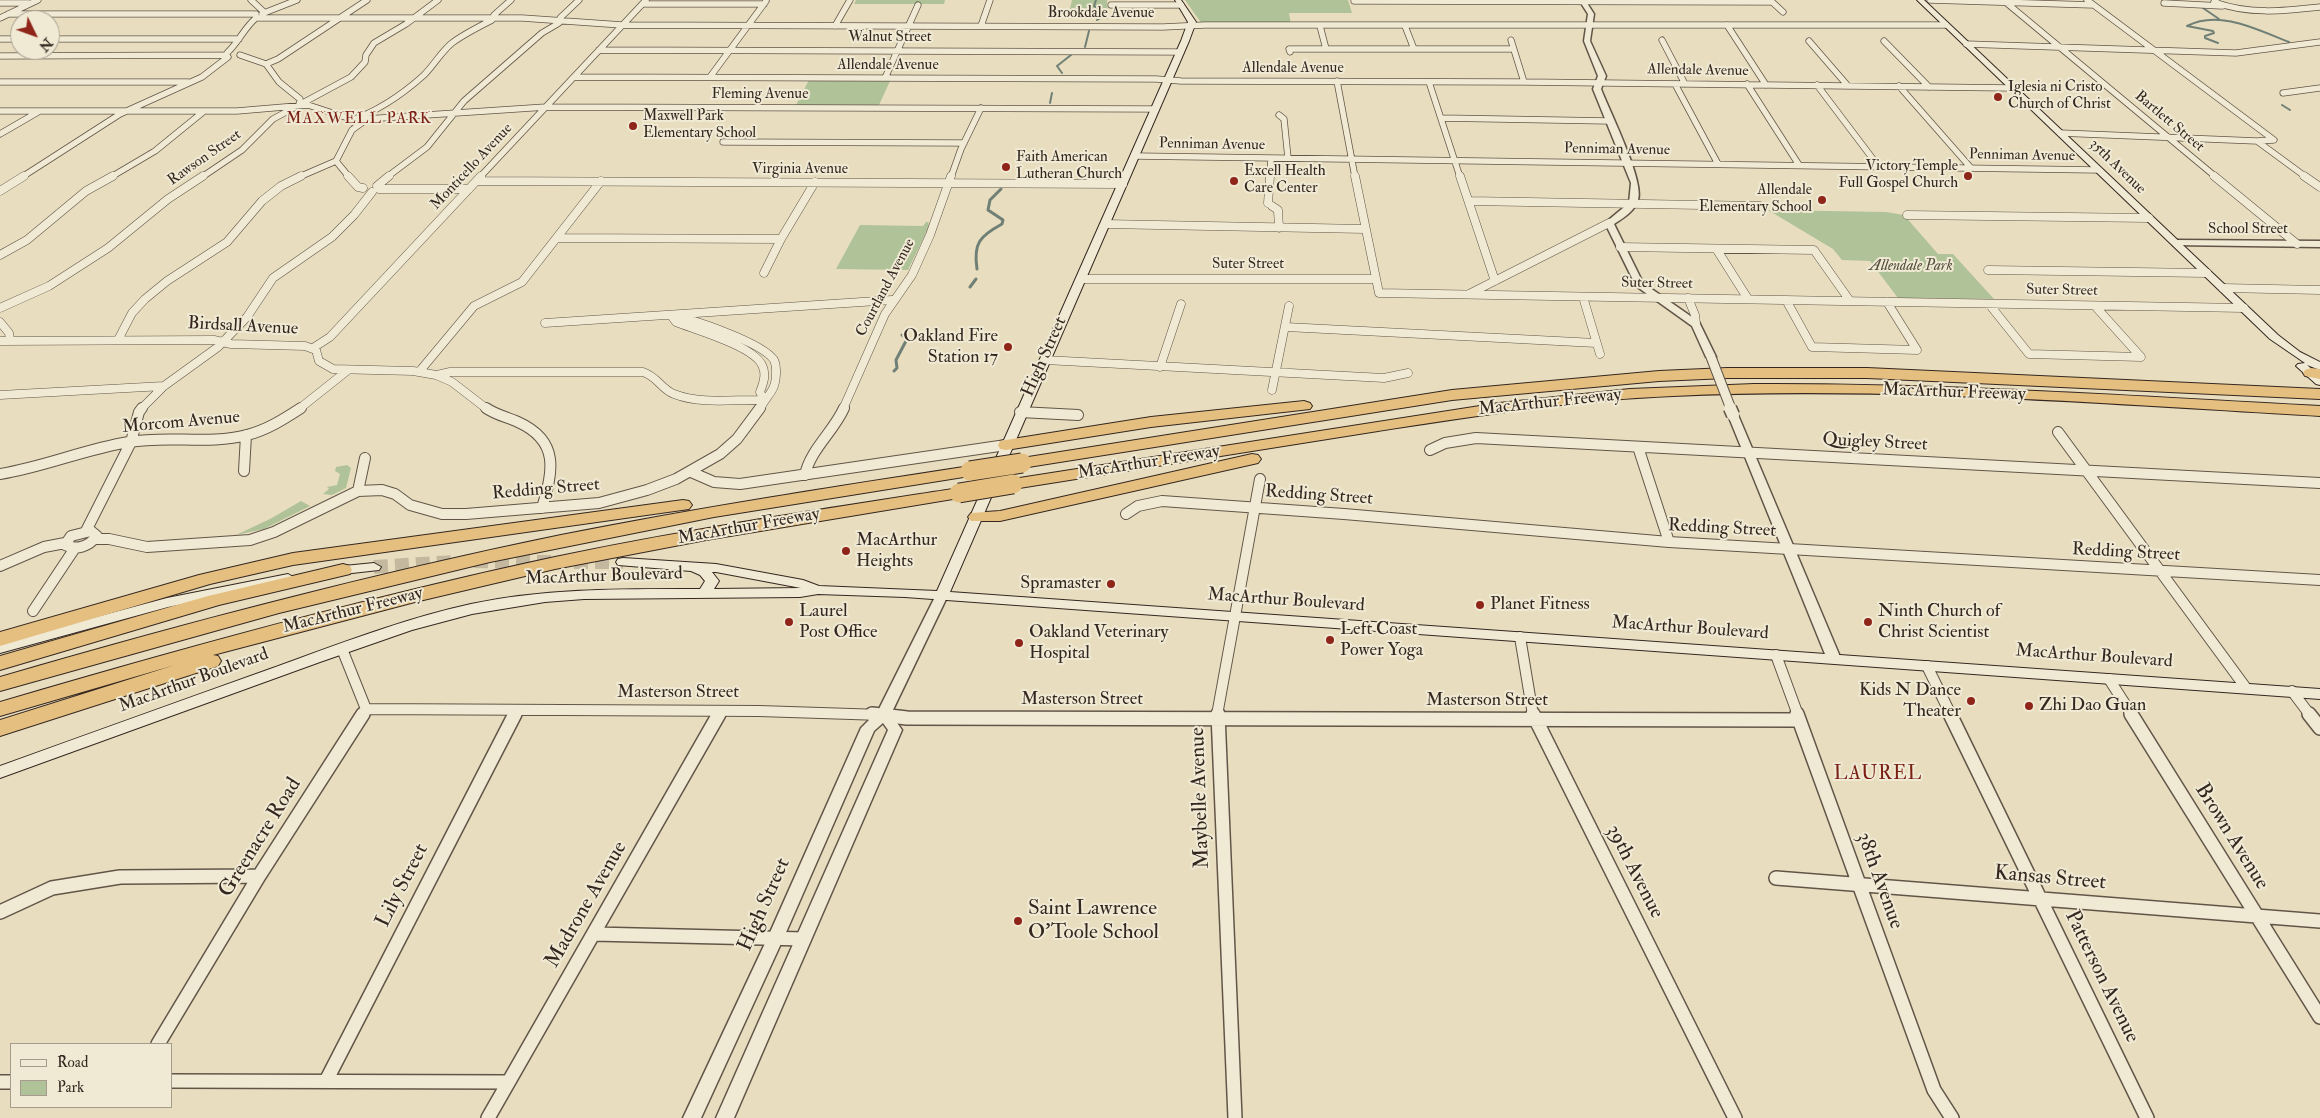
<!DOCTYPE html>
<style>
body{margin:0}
#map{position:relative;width:2320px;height:1118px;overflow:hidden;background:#e8debf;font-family:"IM FELL Double Pica",serif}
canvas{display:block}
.legend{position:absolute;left:10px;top:1043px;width:162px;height:65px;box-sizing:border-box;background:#f0ead5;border:1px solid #a59c8d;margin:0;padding:6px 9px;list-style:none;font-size:15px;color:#352720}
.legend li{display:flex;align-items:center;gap:10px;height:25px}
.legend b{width:25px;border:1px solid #a59c8d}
.north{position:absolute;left:10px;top:10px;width:50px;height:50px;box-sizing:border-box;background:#f0ead5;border:1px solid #a59c8d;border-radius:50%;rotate:132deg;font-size:14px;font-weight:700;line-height:20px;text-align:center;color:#352720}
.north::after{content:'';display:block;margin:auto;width:18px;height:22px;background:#8f2418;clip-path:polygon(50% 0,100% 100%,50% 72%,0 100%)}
</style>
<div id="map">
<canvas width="2320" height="1118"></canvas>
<ul class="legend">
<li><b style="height:6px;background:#f0ead5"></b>Road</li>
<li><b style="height:14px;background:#b0c297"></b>Park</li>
</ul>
<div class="north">N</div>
</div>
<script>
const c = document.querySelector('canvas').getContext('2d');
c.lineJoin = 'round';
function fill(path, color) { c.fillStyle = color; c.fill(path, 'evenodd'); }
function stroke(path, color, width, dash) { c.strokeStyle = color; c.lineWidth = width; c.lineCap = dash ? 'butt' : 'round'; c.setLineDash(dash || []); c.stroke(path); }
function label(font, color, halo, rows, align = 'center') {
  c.font = font + ' "IM FELL Double Pica",serif'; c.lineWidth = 4; c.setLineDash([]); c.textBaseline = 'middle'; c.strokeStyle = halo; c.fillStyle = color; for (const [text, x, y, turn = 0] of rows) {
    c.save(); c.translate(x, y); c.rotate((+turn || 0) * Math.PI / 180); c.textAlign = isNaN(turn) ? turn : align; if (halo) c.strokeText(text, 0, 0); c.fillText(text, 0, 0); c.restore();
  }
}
const green = new Path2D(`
 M856 0H945L944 4H854Z
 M1072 0H1107L1108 19H1083L1084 15 1069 13Z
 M1185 0H1348L1352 13H1289L1291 24H1202Z
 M809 80 890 81 879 105H796Z
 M1768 210 1886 212 1904 215 1938 254H1953L1994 299 1898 298 1870 261 1842 260 1833 249Z
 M926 222H929L928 224 930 225 908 270 836 269 860 225 923 226Z
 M347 465 351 468 346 488 332 495 323 494 329 489 327 487 337 485 340 474 335 471 336 467Z
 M301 501 310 506 264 529 236 535 270 519Z`);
const streamFar1 = new Path2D(`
 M1096 0 1094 6 1107 14 1097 20
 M2203 8 2219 19
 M2218 43 2205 38V36L2214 33 2213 31 2187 26C2219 9 2258 30 2289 42
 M1085 47 1089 31
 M1062 73 1057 66 1071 55
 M1050 103 1052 93
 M2282 105 2290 110`);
const stream = new Path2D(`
 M977 269C973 243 980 236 1002 224L1003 220 988 210 990 200 1001 189
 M970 287 976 279
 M894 371 897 368 896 360 907 339 902 335`);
const secondaryTunnel = new Path2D(`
 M474 561 553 562
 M574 562H623
 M374 567 453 562`);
const minorFar3 = new Path2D(`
 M251 0 264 12 262 14
 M1770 0 1783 12
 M1930 0 2093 5
 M2003 0 2216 177
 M2087 0 2274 140 2257 141 2306 177
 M2216 0 2214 2C2249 15 2283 11 2320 7
 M1354 1 1772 2
 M0 3H29
 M2164 3 2222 6
 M643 4H764
 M1111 5H1181
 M264 13 297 0
 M8 14H254
 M0 18 38 0
 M256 18H522L622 25 1163 27 1205 25H1946
 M1727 25 1766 85
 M835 26 850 0
 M981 26 990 0
 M1320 26 1326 49
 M1405 26 1414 49
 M0 39H20
 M50 39H239
 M1511 40 1524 82
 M1662 40 1685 84
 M1809 41 1848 86
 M1884 41 1929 87
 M1966 44 2236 53 2320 42
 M599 50 1180 52
 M1290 52 1289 49H1513
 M227 53C239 42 244 28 256 18V14
 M240 55 266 64 279 82 300 99 299 105
 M0 56 225 55
 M266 64 278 59 367 0
 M574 77 1156 79 1181 81 1524 82 2012 88
 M710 77 766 1
 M885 78 918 5
 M1337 81 1355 177
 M0 82H188
 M1429 82 1460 177
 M1675 84 1718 164
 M1747 84 1799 165
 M1817 85 1879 167
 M1899 86 1971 168
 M2283 93 2320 88
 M0 111H237L308 105 351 119
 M1279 115 1284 119 1288 158
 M363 117 365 120 355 123 349 121C376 112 403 94 424 75 434 65 441 52 452 43 464 34 478 27 492 20L494 15 511 0
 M1441 118 1609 121
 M366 119 546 107 1156 109
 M2060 133 2257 141
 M0 134 38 112
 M723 142 964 143
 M1135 156 2098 170
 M336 161 352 130 363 122
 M336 161 349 177
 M22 177 120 114 202 77 228 57
 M111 177 155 151 203 112
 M202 177 242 150 273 119 351 77 365 62 366 55 374 43 406 24 438 0
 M299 177 336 161
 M387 177 427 147 464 101 542 33 559 23 560 18 579 0
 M480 177 646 0
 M951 177 961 149 981 108
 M1270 177 1271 158`);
const minorFar2 = new Path2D(`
 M348 176 358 187 363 188
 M1355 176 1379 293 2244 308
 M1460 176 1495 281
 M2214 176 2297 244
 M2304 176 2320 187
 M477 181 1123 184
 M377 186 389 176
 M379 189H469
 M0 191 24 176
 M1469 201 1760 206
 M1268 203 1270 176
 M1272 206 1278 210 1279 228
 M1907 215 2149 218
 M1105 224 1365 229
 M557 238 781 239
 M1620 247 1814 250 1850 301
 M1717 250 1748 299
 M0 255 27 240 86 191 113 176
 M1988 270 2207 273
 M764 273 781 239 815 182
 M1081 279H1375
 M2223 288 2320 290
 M1469 294 1609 223
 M1583 297 1600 354
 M1688 298 1695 315 1696 324
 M1786 300 1812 347 1917 350 1887 302
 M1989 304 2029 354 2141 357 2095 306
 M0 308 49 286 108 248 168 199 203 176
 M671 316C691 318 763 343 774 360 775 362 776 368 776 371 777 391 767 394 760 409
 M673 318 676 322C696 330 753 346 762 365 767 374 763 384 760 392L764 400
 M0 322 9 333 10 340
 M545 323 892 300
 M1286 327 1596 343
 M118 340 132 313 145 299 167 281 227 242 262 201 281 186 301 176
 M0 341 214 340 231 344 305 346 316 350 319 361 333 369 413 371 436 375 452 382 487 409
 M313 348 330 337 481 176
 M1045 360 1384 378 1408 373
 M1160 367 1181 304
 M419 372 474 306 522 282 601 181
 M437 375 450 372H643C658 377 661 389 674 394 702 405 735 399 764 400
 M1272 390 1289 306
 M0 395 164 386
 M141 409 164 386 218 347 247 317 273 278 332 237 354 215 372 192
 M299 409 348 370
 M843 409 885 314 912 275 930 235 951 176`);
const minorFar1 = new Path2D(`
 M486 408C496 415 507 417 518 422 560 441 553 471 542 508
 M1020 412 1078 415
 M2058 432 2246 688
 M1638 447 1669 542
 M1430 450 1445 443 1476 438 2320 483
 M244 471 246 435
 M691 472 714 482 740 484 1006 445
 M0 474C44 467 85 449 129 442 168 435 209 445 247 435 267 430 284 419 301 408
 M805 475C810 450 834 431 844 408
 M358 491 365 458
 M1126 514 1138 506 1162 501 1344 514 1669 542 2320 580
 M86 531 131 442 139 412 142 408
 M91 531 97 536C89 546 77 551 65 545L71 536Z
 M96 539H109L147 547 250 540 274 532 358 491 382 490 395 494 410 505 442 514H466L599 503 647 490 676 479 720 454 737 439 760 408
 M0 566 44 547 65 543
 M33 611 75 548
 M1520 637 1533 715
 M342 649 366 709 362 715
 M1776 655 1798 715
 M1927 666 1951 715
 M2109 679 2132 715
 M2292 691 2310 715
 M366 709 759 711 882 715
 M514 715 516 711
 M719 715 721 711
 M1217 715 1260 479`);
const minor = new Path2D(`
 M872 714 907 718 1799 720
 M1218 714 1235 1118
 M1533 714 1735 1118
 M1797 714 1934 1090 1952 1118
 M1950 714 2147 1118
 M2131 714 2320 1017
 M2309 714 2320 728
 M1776 878 2320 921
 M0 912 52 888 120 877 259 876
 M594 934 804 939
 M158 1044 259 876 363 714
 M171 1081 508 1082
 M326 1081 515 714
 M0 1082H11
 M488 1118 719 714`);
const tertiary = new Path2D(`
 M1579 0H1585L1594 14 1590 41 1606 76 1601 89C1609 110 1645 182 1638 200 1634 212 1623 218 1614 224L1643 283 1699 322 1716 357 1715 359 1711 360 1706 357 1692 326 1636 286 1605 223 1629 203 1631 183 1593 89 1598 76 1584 41 1588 14Z
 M2176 240 2320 241V247L2173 245 2172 243Z
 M1733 412 1738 415 1841 659 1839 662H1829L1827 659 1728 415Z
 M942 591 948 595 891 714 902 730 734 1118H716L888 730 883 723 874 731 784 937 701 1118H683L768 937 861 728 878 711 936 595Z`);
const secondary = new Path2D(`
 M1175 0H1181L1196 22 1189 41 950 592 2320 689V699L905 597 818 594 800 597 584 599 545 602 472 614 412 630 320 662 0 778V766C90 733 180 701 270 669 336 645 403 619 471 604 547 588 623 589 700 589L705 581 700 575 691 571 618 565 616 562 618 559 623 558 716 564 803 580 819 586 937 591 1181 41 1188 22ZM712 572H716L801 588 714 589 719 581Z
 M1917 0H1924L2278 335 2300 352 2320 362V370L2307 365 2320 376V385L2316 384 2296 366 2298 364 2305 363 2270 339Z
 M374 563 381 567 379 570 334 575 327 571 334 567Z
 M288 574 295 578 293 581 168 607 0 653V643L167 598Z`);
const motorway = new Path2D(`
 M1727 368H1867L2320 389V399L1867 378H1727L1659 381 1452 400 1022 468 1016 467 1013 463 1016 459 1022 458 1452 390 1659 371Z
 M2311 368 2320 369V379L2305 376 2303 373 2305 370Z
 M1754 384C1943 383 2131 396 2320 406V416C2105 404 1889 386 1673 396 1574 400 1476 416 1378 431 1256 450 1135 470 1013 489L1007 488 1004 484 1007 480 1013 479 1499 403 1630 389Z
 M1304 401 1310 403 1312 406 1310 409 1151 427 1006 450 1000 449 998 445 1000 441 1006 440 1151 417Z
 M1252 454 1258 455 1261 459 1258 463 1000 521H971L968 517 971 513 1000 511Z
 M970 466 976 467 979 471 976 475 714 517 490 562 279 613 0 691V677C185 623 372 574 561 535 697 508 833 487 970 466Z
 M959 488 965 489 968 493 965 497 706 540 555 569 415 602 213 655 218 656 221 661 218 666 0 736V720L175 665 0 716V702C183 648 368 597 555 557 688 529 824 509 959 488Z
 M683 500 689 501 692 505 689 509 293 565 210 584 0 646V632L199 575 293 553Z
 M343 564 350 566 352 570 350 574 219 605 0 670V656L208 596Z`);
const tertiaryBridgeFar1 = new Path2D(`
 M1711 357 1731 409`);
const tertiaryBridge = new Path2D(`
 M1730 408 1733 415`);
const motorwayBridge = new Path2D(`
 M970 471 1022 463
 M959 493 1013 484`);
const markers = [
 [1998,97,5,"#8f2418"],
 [633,126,5,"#8f2418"],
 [1006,167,5,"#8f2418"],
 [1968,176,5,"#8f2418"],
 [1234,181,5,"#8f2418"],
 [1822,200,5,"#8f2418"],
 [1008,347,5,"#8f2418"],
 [846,551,5,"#8f2418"],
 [1111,584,5,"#8f2418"],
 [1480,605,5,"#8f2418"],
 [789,622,5,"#8f2418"],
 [1868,622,5,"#8f2418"],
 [1330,640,5,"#8f2418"],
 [1019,643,5,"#8f2418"],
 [1971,701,5,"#8f2418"],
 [2029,706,5,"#8f2418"],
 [1018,921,5,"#8f2418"]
];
const farStreetnames = [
 ["Brookdale Avenue",1101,14],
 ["Walnut Street",890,38],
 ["Allendale Avenue",888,66],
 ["Allendale Avenue",1293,69],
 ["Allendale Avenue",1698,71,1],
 ["Fleming Avenue",760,95],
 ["Bartlett Street",2169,122,40],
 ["Penniman Avenue",1212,145,1],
 ["Penniman Avenue",1617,150,1],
 ["Penniman Avenue",2022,156,1],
 ["Rawson Street",205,158,-35],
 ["Monticello Avenue",472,167,-47],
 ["35th Avenue",2117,167,44],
 ["Virginia Avenue",800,170],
 ["School Street",2248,230],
 ["Suter Street",1248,265],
 ["Suter Street",1657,284,1],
 ["Courtland Avenue",886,288,-62],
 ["Suter Street",2062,291,1]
];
const farPoinames = [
 ["Iglesia ni Cristo",2008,88],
 ["Church of Christ",2008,105],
 ["Maxwell Park",643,117],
 ["Elementary School",643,134],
 ["Faith American",1016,158],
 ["Lutheran Church",1016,175],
 ["Victory Temple",1958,167,"right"],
 ["Full Gospel Church",1958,184,"right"],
 ["Excell Health",1244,172],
 ["Care Center",1244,189],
 ["Allendale",1812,191,"right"],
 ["Elementary School",1812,208,"right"]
];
const farParknames = [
 ["Allendale Park",1911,267]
];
const farNeighbourhoodnames = [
 ["MAXWELL PARK",359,120]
];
const streetNames = [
 ["Birdsall Avenue",243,327,3],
 ["High Street",1045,357,-66],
 ["MacArthur Freeway",1954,393,2],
 ["MacArthur Freeway",1550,403,-6],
 ["Morcom Avenue",181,423,-5],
 ["Quigley Street",1875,443,3],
 ["MacArthur Freeway",1149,463,-9],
 ["Redding Street",546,490,-5],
 ["Redding Street",1319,496,4],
 ["MacArthur Freeway",749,527,-10],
 ["Redding Street",1722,529,3],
 ["Redding Street",2126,553,3],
 ["MacArthur Boulevard",604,577,-2],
 ["MacArthur Boulevard",1286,601,4],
 ["MacArthur Freeway",353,611,-14],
 ["MacArthur Boulevard",1690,629,4],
 ["MacArthur Boulevard",2094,657,4],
 ["MacArthur Boulevard",194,681,-20],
 ["Masterson Street",678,693],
 ["Masterson Street",1082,700],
 ["Masterson Street",1487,701]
];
const poiNames = [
 ["Oakland Fire",998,337,"right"],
 ["Station 17",998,358,"right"],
 ["MacArthur",856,541],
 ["Heights",856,562],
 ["Spramaster",1101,584,"right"],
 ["Planet Fitness",1490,605],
 ["Laurel",799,612],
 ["Post Office",799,633],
 ["Ninth Church of",1878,612],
 ["Christ Scientist",1878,633],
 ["Left Coast",1340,630],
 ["Power Yoga",1340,651],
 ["Oakland Veterinary",1029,633],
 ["Hospital",1029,654],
 ["Kids N Dance",1961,691,"right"],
 ["Theater",1961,712,"right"],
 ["Zhi Dao Guan",2039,706]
];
const neighbourhoodNames = [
 ["LAUREL",1878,775]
];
const nearStreetnames = [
 ["Maybelle Avenue",1201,798,-92],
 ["Brown Avenue",2231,837,58],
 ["Greenacre Road",261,838,-58],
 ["39th Avenue",1634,872,63],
 ["Kansas Street",2050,879,5],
 ["38th Avenue",1879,881,70],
 ["Lily Street",403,886,-63],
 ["Madrone Avenue",587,905,-60],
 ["High Street",765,905,-66],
 ["Patterson Avenue",2101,977,64]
];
const nearPoinames = [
 ["Saint Lawrence",1028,909],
 ["O'Toole School",1028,933]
];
fill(green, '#b0c297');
stroke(streamFar1, '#708077', 2);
stroke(stream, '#708077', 3);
stroke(secondaryTunnel, '#c4b99f', 14, [14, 7]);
stroke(minorFar3, '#625548', 7);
stroke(minorFar2, '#625548', 9);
stroke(minorFar1, '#625548', 12);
stroke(minor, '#625548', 16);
stroke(tertiary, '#625548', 3);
stroke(secondary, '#352720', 2);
stroke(motorway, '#352720', 2);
stroke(minorFar3, '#f0ead5', 5.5);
stroke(minorFar2, '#f0ead5', 8);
stroke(minorFar1, '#f0ead5', 10);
stroke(minor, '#f0ead5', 13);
fill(tertiary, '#f0ead5');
fill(secondary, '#f0ead5');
fill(motorway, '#e4bf80');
stroke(tertiaryBridgeFar1, '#625548', 11, []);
stroke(tertiaryBridge, '#625548', 15, []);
stroke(motorwayBridge, '#352720', 21, []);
stroke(tertiaryBridgeFar1, '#f0ead5', 9);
stroke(tertiaryBridge, '#f0ead5', 12);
stroke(motorwayBridge, '#e4bf80', 19);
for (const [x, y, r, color] of markers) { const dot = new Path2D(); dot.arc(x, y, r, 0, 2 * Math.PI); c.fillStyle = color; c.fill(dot); stroke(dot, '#f0ead5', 2); }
label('15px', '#352720', '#f0ead5', farStreetnames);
label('15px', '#352720', '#f0ead5', farPoinames, 'left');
label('italic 15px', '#544e3e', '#f0ead5', farParknames);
c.letterSpacing = '1px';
label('16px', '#7a1f14', '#f0ead5', farNeighbourhoodnames);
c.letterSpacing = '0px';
label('18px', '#352720', '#f0ead5', streetNames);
label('18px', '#352720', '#f0ead5', poiNames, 'left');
c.letterSpacing = '1px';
label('19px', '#7a1f14', '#f0ead5', neighbourhoodNames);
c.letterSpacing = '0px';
label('21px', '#352720', '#f0ead5', nearStreetnames);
label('21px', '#352720', '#f0ead5', nearPoinames, 'left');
</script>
